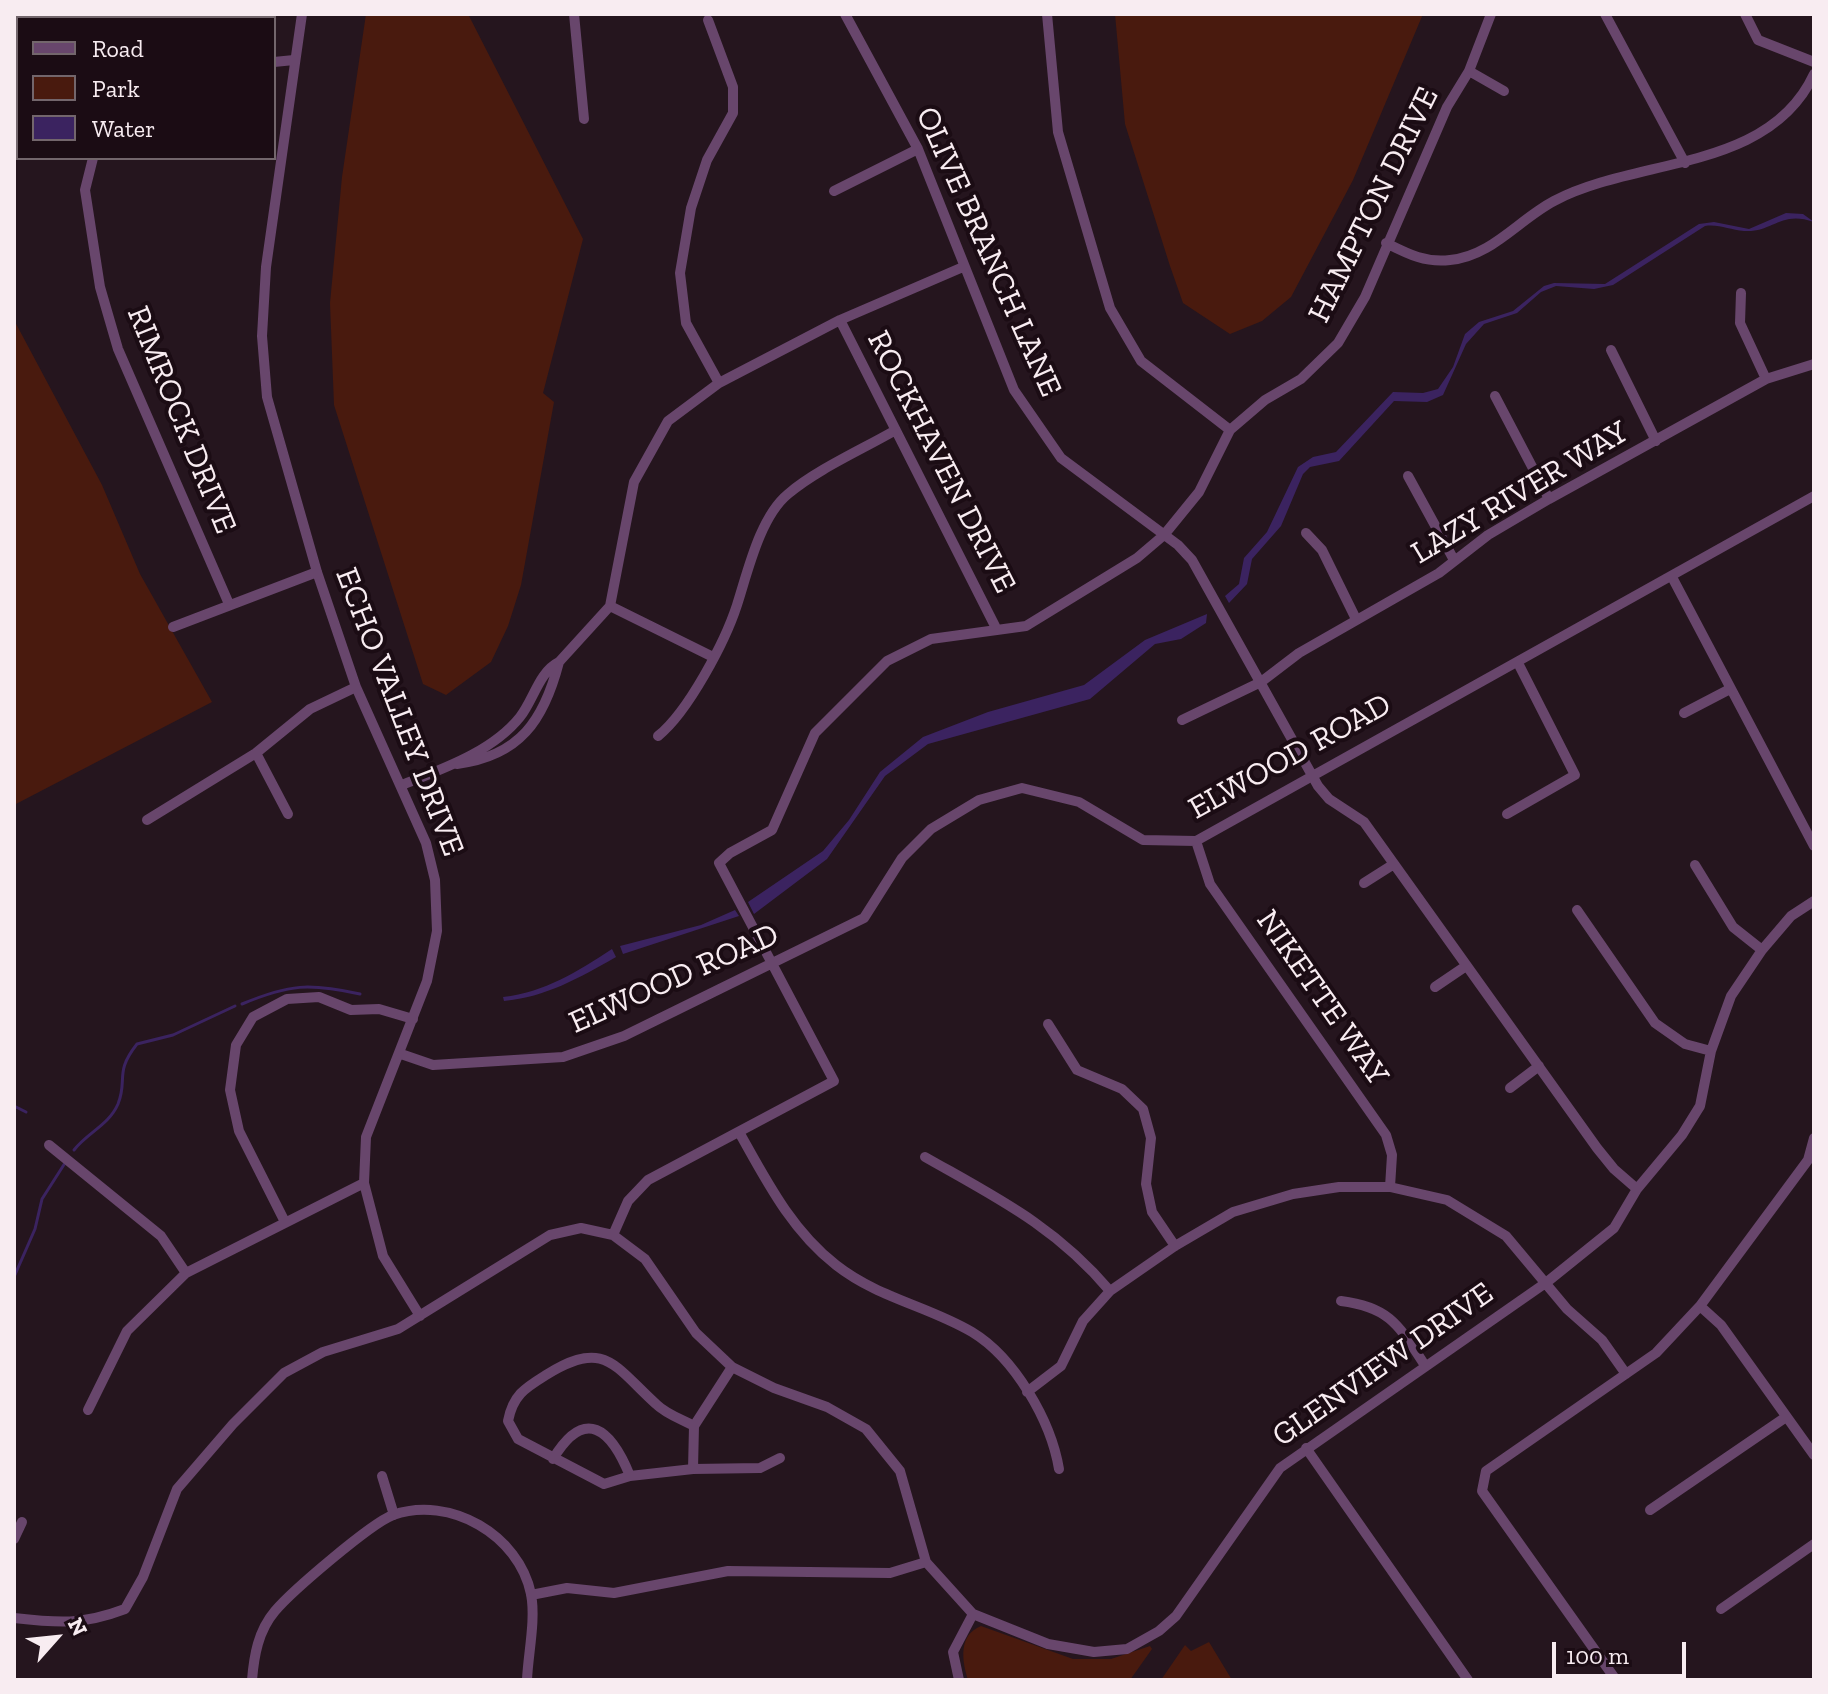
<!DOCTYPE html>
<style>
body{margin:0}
#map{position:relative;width:1828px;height:1694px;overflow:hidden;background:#25151e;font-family:"Zilla Slab",serif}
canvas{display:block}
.frame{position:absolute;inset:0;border:16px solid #f8ecf1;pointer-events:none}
.legend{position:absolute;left:16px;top:16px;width:260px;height:144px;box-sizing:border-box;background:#1b0c14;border:2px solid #73666c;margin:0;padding:10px 14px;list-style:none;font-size:24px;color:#f8ecf1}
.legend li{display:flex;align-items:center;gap:16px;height:40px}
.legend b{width:40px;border:2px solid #73666c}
.north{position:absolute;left:16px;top:1598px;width:80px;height:80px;-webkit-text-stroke:6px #1b0c14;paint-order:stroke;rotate:63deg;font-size:22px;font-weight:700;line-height:32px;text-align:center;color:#f8ecf1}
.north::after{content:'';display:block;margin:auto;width:28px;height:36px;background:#f8ecf1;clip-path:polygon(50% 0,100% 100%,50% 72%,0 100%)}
.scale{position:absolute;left:1552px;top:1642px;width:134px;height:36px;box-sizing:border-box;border:4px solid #f8ecf1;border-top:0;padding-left:10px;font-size:24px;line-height:28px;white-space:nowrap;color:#f8ecf1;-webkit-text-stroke:6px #1b0c14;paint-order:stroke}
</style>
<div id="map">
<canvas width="1828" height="1694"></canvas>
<div class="frame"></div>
<ul class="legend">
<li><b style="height:10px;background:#68466c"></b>Road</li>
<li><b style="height:22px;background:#491a0e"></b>Park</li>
<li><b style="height:22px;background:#3b2360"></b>Water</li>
</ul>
<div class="north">N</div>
<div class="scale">100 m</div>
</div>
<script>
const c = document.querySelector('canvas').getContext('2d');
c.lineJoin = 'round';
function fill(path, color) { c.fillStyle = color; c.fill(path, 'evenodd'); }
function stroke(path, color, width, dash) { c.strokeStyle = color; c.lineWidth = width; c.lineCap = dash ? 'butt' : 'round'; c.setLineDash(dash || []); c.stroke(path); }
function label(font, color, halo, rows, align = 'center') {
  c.font = font + ' "Zilla Slab",serif'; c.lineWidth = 8; c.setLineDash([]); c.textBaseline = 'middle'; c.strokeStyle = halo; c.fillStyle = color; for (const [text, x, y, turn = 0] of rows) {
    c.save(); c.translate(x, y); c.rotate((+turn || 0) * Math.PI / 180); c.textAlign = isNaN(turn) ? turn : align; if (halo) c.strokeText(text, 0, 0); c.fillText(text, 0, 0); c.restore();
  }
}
const green = new Path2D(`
 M366 14H468L583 239 543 393 554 402 521 585 508 626 491 662 446 695 423 684 334 405 330 303 342 177Z
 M1115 14H1423L1353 180 1291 297 1262 321 1230 334 1183 303 1170 266 1125 124Z
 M14 320 102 485 140 574 212 702 14 805Z
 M981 1626 1073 1659H1111L1150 1646 1152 1649 1130 1680H968C962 1661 958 1635 981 1626Z
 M1209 1642 1232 1680H1161L1185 1645 1191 1651Z`);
const water = new Path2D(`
 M1786 213 1803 214 1814 222C1780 210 1773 233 1744 231 1730 230 1719 224 1705 226L1613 285 1594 289 1556 286 1541 292 1517 313 1484 324 1466 344 1443 395 1427 402 1394 401 1339 461 1310 467 1303 474 1281 526 1252 559 1247 584 1229 603 1225 596 1239 584 1244 558 1267 532 1298 467 1313 457 1336 452 1393 392 1423 393 1438 389 1453 367 1465 334 1479 322 1513 311 1544 286 1554 283 1605 284 1699 224 1714 222 1749 229Z
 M1207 614 1206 623 1181 639 1155 644 1090 699 928 744 885 776 827 859 754 914 748 902 823 851 849 820 880 772 923 737 988 712 1084 685 1145 640Z
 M735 910 739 916 623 954 620 946 701 925Z
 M612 949 616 957C579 978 546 997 504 1001L503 997C545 992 577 972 612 949Z`);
const stream = new Path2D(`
 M242 1004C290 984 309 983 360 994
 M14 1106 26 1112
 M74 1150C87 1133 109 1125 118 1104 128 1079 114 1073 137 1044L173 1035 235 1006
 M14 1277 35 1229 42 1199 65 1163`);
const street = new Path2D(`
 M302 14 266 267 262 336 267 397 317 572 356 687 426 843 435 880 437 931 427 981 366 1137 364 1183 383 1256 420 1316
 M574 14 584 119
 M845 14 918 149 1014 390 1061 458 1178 545 1192 560 1318 786 1329 799 1364 822 1597 1148 1614 1169 1637 1189
 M1047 14 1058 132 1110 308 1141 361 1230 430
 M1605 14 1685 163
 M1745 14 1758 40 1814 62
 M126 18 127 14
 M14 20 18 26
 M708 20 733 87V113L707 160 691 208 680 273 686 323 719 383
 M274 62 294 60
 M1469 71 1504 91
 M93 158 85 190 100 287 118 349 229 604
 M834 191 918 149
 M1386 243C1408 254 1425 263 1450 260 1492 256 1518 220 1554 201 1637 157 1769 172 1814 74
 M1741 293 1740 323 1766 379
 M840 320 996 628
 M1611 350 1656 441
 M1495 396 1549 499
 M1408 476 1454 560
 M1306 533 1322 550 1356 619
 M1672 577 1814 846
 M610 606 713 657
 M173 627 317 572
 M1684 713 1730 689
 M1182 720 1261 682 1299 653 1439 573 1488 535 1549 499 1766 379 1814 364
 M658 736C688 712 725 642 737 605 748 571 760 517 788 494 816 470 861 450 894 431
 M256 753 288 814
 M457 764C520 756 544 720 559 662
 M402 785C442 769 492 752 520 717 534 699 539 672 559 662L610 606 634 482 668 421 719 383 840 320 963 267
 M1507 814 1575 775 1518 663
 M147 820 256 753 310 709 356 687
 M1196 841 1210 884 1386 1135 1392 1155 1390 1187
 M1695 865 1733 927 1762 950
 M1364 883 1394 864
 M1577 910 1655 1023 1685 1044 1711 1051
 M1435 987 1466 966
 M1048 1024 1077 1070 1122 1089 1143 1109 1151 1138 1146 1184 1152 1212 1175 1246
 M401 1054 433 1065 563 1057 624 1036 864 918 902 858 931 829 979 800 1022 788 1079 802 1143 840 1196 841 1814 496
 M1510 1088 1539 1066
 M739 1132C766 1180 791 1230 836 1265 878 1298 928 1306 972 1332 1015 1358 1051 1421 1059 1469
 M49 1145 161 1236 186 1273
 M925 1157C997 1198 1055 1226 1110 1291
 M285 1222 239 1131 230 1090 236 1045 253 1017 287 999 319 997 351 1010 379 1009 413 1019
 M613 1235 628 1201 648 1180 834 1081 719 863 730 853 772 830 815 733 887 661 931 639 1026 626 1137 558 1164 535 1199 492 1230 430 1265 400 1301 379 1338 343 1365 297 1447 107 1469 71 1491 14
 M1341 1301C1390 1307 1399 1326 1424 1364
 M1700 1306 1721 1325 1814 1455
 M1027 1392 1061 1366 1083 1321 1110 1291 1175 1246 1233 1212 1293 1194 1339 1187H1390L1447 1200 1506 1236 1567 1309 1602 1340 1626 1374
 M88 1410 127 1331 186 1273 364 1183
 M694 1426C681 1419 666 1414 656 1404 614 1366 605 1338 546 1375 525 1388 513 1395 508 1421L518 1439 604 1484 630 1476 693 1469 694 1426 732 1367
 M1306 1448 1468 1680
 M553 1459C585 1406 611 1429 630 1476
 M693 1469 760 1468 780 1458
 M382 1476 394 1515
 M1650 1510 1786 1417
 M14 1539 22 1522
 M531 1595 567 1588 614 1593 728 1571 890 1573 926 1562
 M1721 1609 1814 1544
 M14 1618C58 1623 83 1625 125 1609L143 1577 177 1489 233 1424 284 1373 323 1352 398 1329 550 1235 581 1228 613 1235 645 1259 696 1333 732 1367 774 1388 827 1407 866 1429 900 1471 926 1562 973 1614 1048 1644 1094 1652 1127 1649 1159 1631 1176 1616 1280 1468 1547 1282 1614 1228 1637 1189 1682 1135 1700 1106 1711 1051 1731 996 1762 950 1791 916 1814 901
 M252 1680C254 1656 258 1631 275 1611 292 1591 370 1524 393 1515 450 1495 519 1535 531 1594 536 1620 528 1654 527 1680
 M959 1680 953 1652 973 1614
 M1616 1680 1482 1491 1486 1471 1656 1353 1700 1306 1808 1160 1814 1138`);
const streetNames = [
 ["HAMPTON DRIVE",1374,205,-64],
 ["OLIVE BRANCH LANE",988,252,66],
 ["RIMROCK DRIVE",181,420,68],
 ["ROCKHAVEN DRIVE",941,462,63],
 ["LAZY RIVER WAY",1520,493,-31],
 ["ECHO VALLEY DRIVE",399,712,69],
 ["ELWOOD ROAD",1290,757,-29],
 ["ELWOOD ROAD",674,979,-24],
 ["NIKETTE WAY",1322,998,55],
 ["GLENVIEW DRIVE",1383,1365,-35]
];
fill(green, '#491a0e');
fill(water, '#3b2360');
stroke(stream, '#3b2360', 3);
stroke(street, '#68466c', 10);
label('32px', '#f8ecf1', '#1b0c14', streetNames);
</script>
